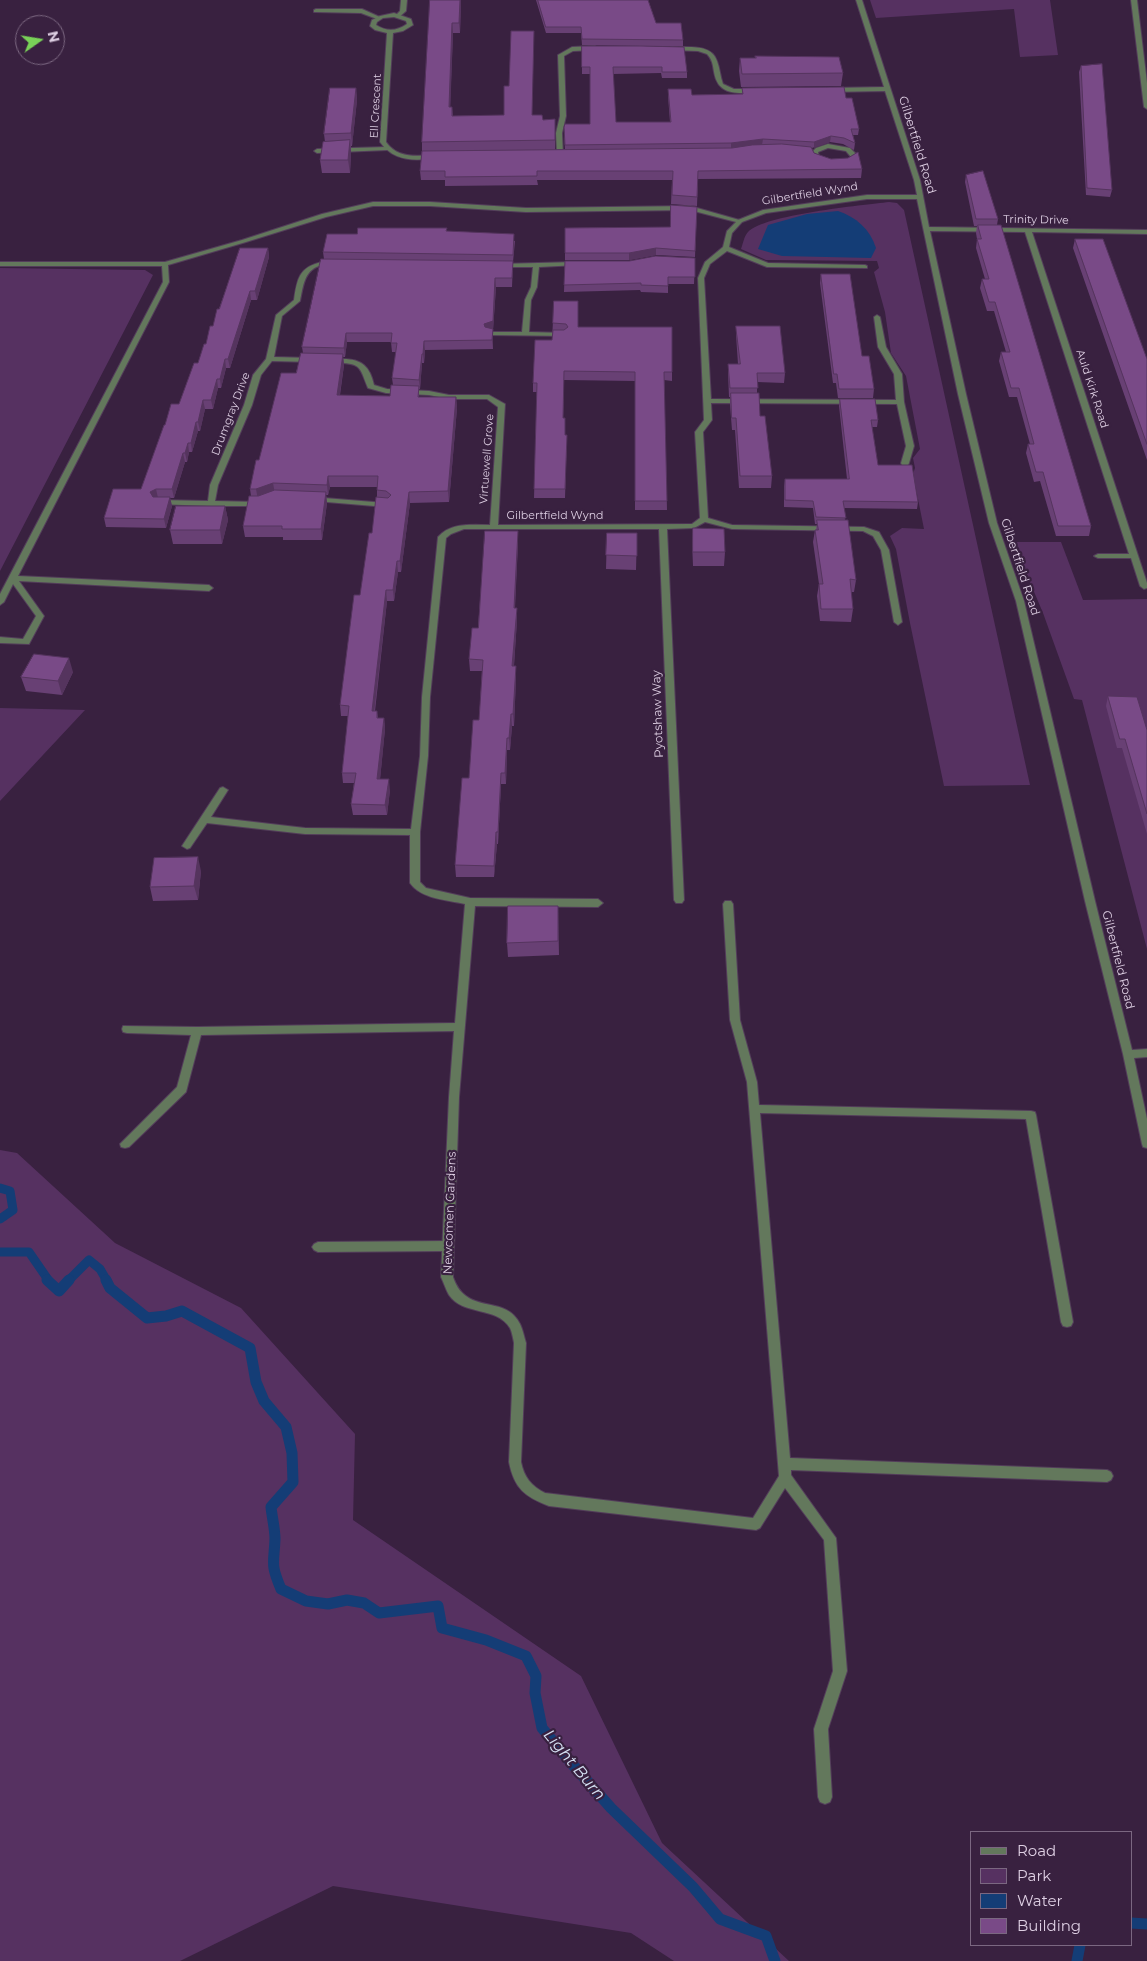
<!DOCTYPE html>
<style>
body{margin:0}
#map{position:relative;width:1147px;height:1961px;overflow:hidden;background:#392140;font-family:Montserrat,sans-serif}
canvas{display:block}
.legend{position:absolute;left:970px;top:1831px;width:162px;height:115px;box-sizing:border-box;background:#392140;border:1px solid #7b6781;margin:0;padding:6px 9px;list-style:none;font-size:15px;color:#decfe3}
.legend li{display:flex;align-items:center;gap:10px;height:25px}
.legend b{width:25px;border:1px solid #7b6781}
.north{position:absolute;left:15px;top:15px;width:50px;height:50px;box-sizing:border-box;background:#392140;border:1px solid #7b6781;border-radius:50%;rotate:77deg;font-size:14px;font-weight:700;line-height:20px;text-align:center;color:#decfe3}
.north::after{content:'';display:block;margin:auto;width:18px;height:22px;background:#79d158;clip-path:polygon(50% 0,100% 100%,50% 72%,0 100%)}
</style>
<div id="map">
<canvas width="1147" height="1961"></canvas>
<ul class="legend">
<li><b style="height:6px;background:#63785c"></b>Road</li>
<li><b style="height:14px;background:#563161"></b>Park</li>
<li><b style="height:14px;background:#143d76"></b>Water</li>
<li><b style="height:14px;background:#794a87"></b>Building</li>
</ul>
<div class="north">N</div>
</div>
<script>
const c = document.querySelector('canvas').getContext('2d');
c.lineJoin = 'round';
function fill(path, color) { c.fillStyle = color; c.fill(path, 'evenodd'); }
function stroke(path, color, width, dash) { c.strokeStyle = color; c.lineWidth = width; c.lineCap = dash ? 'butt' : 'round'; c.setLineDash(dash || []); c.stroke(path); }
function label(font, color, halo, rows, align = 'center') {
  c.font = font + ' Montserrat,sans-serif'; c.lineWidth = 4.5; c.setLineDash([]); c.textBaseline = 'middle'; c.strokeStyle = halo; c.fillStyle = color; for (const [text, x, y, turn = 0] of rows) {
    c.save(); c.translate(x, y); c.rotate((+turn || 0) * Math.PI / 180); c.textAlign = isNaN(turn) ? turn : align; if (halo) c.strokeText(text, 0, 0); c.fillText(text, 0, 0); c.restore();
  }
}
const green = new Path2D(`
 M870 0H1050L1058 55 1020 57 1014 9 876 18Z
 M889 202 897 203 904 210 1030 785 944 786 910 623 896 549 890 536 902 528 924 529 913 474 915 468 913 458 920 449 906 376 891 353 885 312 874 272 879 268 877 261 766 260 741 249C743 244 744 236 748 232 763 215 863 205 889 202Z
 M0 268 145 270 153 275 0 571Z
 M1013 542H1061L1083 600 1147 599V949L1082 700 1074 699 1043 613Z
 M0 708 85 710 0 801Z
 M0 1150 17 1153 115 1243 241 1308 355 1434 353 1520 581 1676 662 1843 789 1961H674L631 1933 333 1886 180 1961H0Z`);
const water = new Path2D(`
 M838 211C856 217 870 229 876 248L871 258 782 256 758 249 768 225 807 214Z`);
const streamFar1 = new Path2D(`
 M0 1188 10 1191 13 1210 0 1219
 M0 1252H29L49 1281
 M68 1281 89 1260 100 1269 107 1281`);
const stream = new Path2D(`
 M47 1280 59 1291 69 1280
 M106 1280 110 1288 147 1318 166 1316 182 1311 250 1348 256 1382 264 1401 286 1427 292 1453 293 1482 271 1507C272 1517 275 1529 275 1539 274 1564 270 1563 281 1589L306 1601 328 1604 347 1600 364 1603 379 1613 438 1606 442 1628 486 1640 526 1656 536 1676 535 1693 542 1728 573 1765 611 1808 693 1887 720 1919 766 1936 775 1961
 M1131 1923 1147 1924
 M1077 1961 1080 1945`);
const service = new Path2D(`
 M401 0H407L406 11 398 18 395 16 400 11Z
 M316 9H362L382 18 377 19 361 13 314 12V10Z
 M386 147 389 149 388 150 317 153 314 151 317 149Z
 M373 202H430L526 208 690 206 743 221 740 223 690 210 526 212 430 206H373L326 217 246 242 168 265 169 282 18 576 209 585 213 588 209 591 19 581 44 616 29 644 0 643V637L23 639 36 616 13 584 4 602 0 605V594L163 282 162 266H0V262H165L242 240 322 214Z
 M448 1241 452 1243 454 1246 452 1249 448 1251 318 1252 314 1250 312 1247 314 1244 318 1242Z`);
const minor = new Path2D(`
 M856 0H862L920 180 929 227 1147 230V234L1032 232 1147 583V588L1144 589 1140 586 1131 558H1098L1094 556 1098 554H1129L1025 232 930 231 966 394 997 523 1024 601 1095 901 1132 1050 1147 1049V1057L1134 1058 1147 1119V1148L1143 1147 1142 1144 1123 1054 1085 901 1016 601 989 523 958 394 917 199H867L766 213 742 222 732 233 729 247 768 263 865 265 867 266V268L767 267 727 251 710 264 704 278 711 399 896 400 894 374 878 347 874 317 877 315 880 317 886 347 902 374 904 402 914 446 909 463 908 465H902L901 463 906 446 897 404 711 403 712 420 703 432 708 518 732 525 864 527 879 532 889 550 902 622 898 625 894 622 881 550 873 536 863 531 732 529 705 522 694 528 667 529 684 900 682 903H676L674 900 659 529H464L451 534 446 538 430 697 428 756 420 832V882L426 888 470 898 598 899 603 903 598 907 475 906 459 1097 453 1277C456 1285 459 1291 466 1296 483 1309 508 1300 520 1324 523 1330 524 1337 526 1343L521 1462C524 1477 531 1486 545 1493L753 1518 779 1476 747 1082 730 1020 723 904 725 901H731L733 904 740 1020 757 1082 759 1105 1031 1111 1035 1112 1036 1115 1073 1322 1071 1326 1067 1327 1063 1326 1061 1322 1026 1119 760 1113 790 1458 1107 1470 1111 1472 1113 1476 1111 1480 1107 1482 791 1470V1475L836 1538 847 1671 828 1729 832 1797 830 1802 825 1804 820 1802 818 1797 814 1729 833 1671 824 1540 785 1488 760 1528 756 1530 549 1506C525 1497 514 1488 509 1462L514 1343C513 1338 512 1332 510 1328 497 1306 463 1316 449 1295 446 1290 444 1283 441 1277L449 1097 454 1031 201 1035 186 1092 129 1147 125 1148 121 1147 120 1144 177 1087 191 1035 127 1033 123 1032 122 1029 123 1026 197 1027 455 1023 465 904C447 900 421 899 410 883V835L305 834 207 823 190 848 187 849 182 846 220 788 223 787 228 790 211 817 305 828 411 829 420 756 422 697 438 537C451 522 472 525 490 525L498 407 487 399H449L429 395 386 393 368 388C360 369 362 363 339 363 334 363 331 363 327 361 332 358 337 359 343 359 362 359 370 367 374 385L387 389 429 391 449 395H489L505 404 498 525 692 524 700 518 695 432 704 420 698 278 705 262 723 247 727 231 738 220 763 210 867 195H917L914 180 885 91 830 92 827 90 830 88 884 87Z
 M1131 0H1137L1147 83V109L1144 107Z
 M394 13 411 19 413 25 403 31 393 33 386 142C398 159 417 156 435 155L438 157 437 158C415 161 394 162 380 142L387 33 375 30 370 26 372 20 380 16ZM394 17 406 21 407 24C397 31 387 32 376 25L377 22 383 18Z
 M572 47 595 46 598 48 595 50 573 51 564 56 566 116 562 133 563 155 560 157 557 155 556 133 560 116 558 55Z
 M672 47C687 48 711 43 717 61 720 69 720 76 723 84L734 89H756L759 91 756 93C737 93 718 96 714 72 713 65 712 59 707 54L698 51 670 50V48Z
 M828 144 850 148 857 155V158C845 170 828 168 814 160L813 151 816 148ZM828 148 846 151 851 157C841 165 830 164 819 158L818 152Z
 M322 262 332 261 335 263C330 266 325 265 319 266 304 271 303 287 300 301L282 316 274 357 311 358 315 360 311 362 272 361 261 375 252 405 218 485 215 501 259 502 263 504 259 506H211L156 504 155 502 159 500 208 501 210 485 244 405 253 375 266 359 276 315 294 300C297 279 299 267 322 262Z
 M576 262 579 264 578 265 539 267 537 287 531 300 529 332 564 333 566 334V336L488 335 486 334 490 332H522L525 300 531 287 533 267H501L499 266V264Z
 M312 497 386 503 390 505 386 507 315 501H312Z`);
const wall = new Path2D(`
 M430 0H461L460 33H453L450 107H452L453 116 533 115 543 120 555 119V150L565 149 564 133 590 124V74H582V46H639L582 45 581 33H546L536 0H648L656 23 683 40V46H644L687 72V78H662L661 73 613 74 616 122H670L668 96V89L692 95 742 94V88L846 98 859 129 858 135H853L855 143 854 150 843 144 830 142 812 148 814 153 831 159 862 169 861 178 698 179 697 206 671 204 672 180H537L538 185 445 186V180H421L420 171 422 151V142Z
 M755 56 843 73 841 86 741 87 739 71 740 58H755Z
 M1081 66 1112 190 1110 197 1086 195 1079 72Z
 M356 88 357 100 352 146H351V153L350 173H322L320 160 325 142 324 134Z
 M966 175 998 219 997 225 1091 526 1089 536H1056L1040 481 1034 482 1026 453 1028 444H1030L1017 397H1009L999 361 1001 352H1006L994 311H987L980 288 982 279H985L976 248 977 239 976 233 977 226H974L965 182Z
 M697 207 695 257 656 255 629 260H565V228L670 227Z
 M447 228V231L515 241 513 262 512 287H496L493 330V349L425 350 424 363H422L420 389H419V397H456L457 408 449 502 410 503 401 572H398L394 601H387L375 711H377L378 718H384L385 729 380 779 390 790 387 815H353L351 804 354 783H343L342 773 348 716H341L340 705 372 533 377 498V487H330L328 495H326L327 503 322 540H283V537H245L243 526 251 496 250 489 259 460 296 373 303 353 302 347 324 259 323 252 357 234ZM347 342H391L392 352H396L392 378 393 385 390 396 340 395 344 365 343 357H345Z
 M1075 239 1147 359V460L1073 248Z
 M268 248 269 257 257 300H251L230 368H226L221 388H218L213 409H205L200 431H198L192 452H189L187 462H185L174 498H170L172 506 166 528 106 527 104 518 141 489 165 425 179 404 198 363 213 326Z
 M695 258 694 284H668V293L641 292 640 290 564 292 565 261H629Z
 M821 274 862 356 874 389 873 398H838L836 383H833L820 283Z
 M554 301 578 327 672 372V381L664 380 667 510H635V381L564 380 563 418 565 435H567L565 498H534L537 392H533V383L552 340Z
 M736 326 785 373 784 383 757 382V393L760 416 772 476 771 488H739L735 430H732L730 405V397H729L728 373V364H738L736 335Z
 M840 399 878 420 877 427H872L878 465 918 502 917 509 844 508 845 520 856 580 854 592H851L853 609 851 622 820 621 817 596 819 584 813 542 815 530H816L817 524H815L813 508 784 507V486L785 479H847L839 406Z
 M225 506 228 520 222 544H173L170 530Z
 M693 528 725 552 724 566H693L692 542Z
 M518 531V543L515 608H517V620L514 666H516V678L514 726H512L510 750H507L506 784H501L498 844H497L494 877H456L455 865 479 720 482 671H470L469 659 478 628Z
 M607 533H637L636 570 606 569Z
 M73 672 62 695 26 691 21 677Z
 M1108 696 1147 730V834L1122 748H1117L1106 706Z
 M201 871 198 900 153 901 150 887Z
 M558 906 559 955 508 957 507 943Z`);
const shadedWall = new Path2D(`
 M460 0H461L460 33 459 23Z
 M452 23 453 33 450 118 449 107Z
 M356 88 357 100 352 146 351 133Z
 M831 136 830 142 814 148V142Z
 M763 139 762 145 731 149V143Z
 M350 140 351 153 350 173 348 160Z
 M268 248 269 257 257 300 255 291Z
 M656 248V255L629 260V253Z
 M495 278 496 287 493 330V349L492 340 484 333V324Z
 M250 291 251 300 230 368 228 359Z
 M346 333 347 342 345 357 344 348Z
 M424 341 425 350 424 363 423 354Z
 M343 354 344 365 338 406 337 395Z
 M422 354V363L420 389 419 380Z
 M225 359 226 368 221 388 220 379Z
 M217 379 218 388 213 409 211 400Z
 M456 397 457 408 449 502 448 491Z
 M203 400 205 409 200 431 198 422Z
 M196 422 198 431 192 452 191 443Z
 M188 443 189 452 187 462 185 453Z
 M183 453 185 462 174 498 172 489Z
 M328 476 330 487 328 495 327 485Z
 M273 483 275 494 258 500 256 489Z
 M156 489 158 498 152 501 150 492Z
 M326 492 327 503 322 540 321 529Z
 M409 492 410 503 401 572 400 561Z
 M170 497 172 506 166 528 164 519Z
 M225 506 228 520 222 544 220 530Z
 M518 531V543L514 620V608Z
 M397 561 398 572 394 601 393 590Z
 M386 590 387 601 373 722 372 711Z
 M517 608V620L513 678 512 666Z
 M69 658 73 672 62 695 58 681Z
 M516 666V678L514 726 513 714Z
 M511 714 512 726 510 750 509 738Z
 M384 718 385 729 379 790 377 779Z
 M507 738V750L506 784 505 773Z
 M501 773V784L498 844V832Z
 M389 779 390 790 387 815 385 805Z
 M496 832 497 844 494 877V866Z
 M198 857 201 871 198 900 194 886Z`);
const building = new Path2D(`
 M430 0H460L459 23H452L449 107H452V116L504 115V86H509L511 31H534L532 115H542L543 120 555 119V140L422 142Z
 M538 0H648L656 23H681L683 40 582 39 581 27H546Z
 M582 46H641L684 47 687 72H662V67H613L616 122H671L668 89H691L692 95 743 94 742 88 844 87 846 98H852L859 129H851L855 143 844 138 831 136 814 142 763 139 731 143 565 145 564 127 565 124H590V67H582Z
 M755 56 839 57 843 73 742 74 740 58H756Z
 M1102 64 1112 190 1087 188 1081 66Z
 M330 88H356L351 133 324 134Z
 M350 140 348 160H320L323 142Z
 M782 144 811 147 814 153 831 159 848 158 858 152 862 169 698 171 697 197 672 195 673 171H537V176L445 177V171H420L422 151 732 148 752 145Z
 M983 171 998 219H976L966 175Z
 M671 205 697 207 695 251 656 248 629 253H565V228L670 227Z
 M978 225H1001L1091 526H1058L1043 472H1036L1028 444H1034L1019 388H1011L1001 352H1010L995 302H989L982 279H989L977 239H981Z
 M358 228H447L446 231 514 234 513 255 323 252 327 234H357Z
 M1075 239H1103L1147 359V444Z
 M240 248H268L255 291H250L228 359H225L220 379H217L211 400H203L198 422H196L191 443H188L185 453H183L172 489H156L150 492 153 497H170L164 519 104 518 113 489H141L164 425H165L171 404H179L194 363H198L204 344H206L210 326H213L217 309H219Z
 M656 256 695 258V277H668V286L641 285V283L564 285 565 261H629Z
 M321 259 513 261 512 278H495L493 321 484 324 485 327 493 329 492 340 424 341 423 354H422L419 380 392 378 397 343H391L392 333H346L344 348 302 347Z
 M821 274H850L862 356H869L874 389H839L837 374H834Z
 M554 301H578V327H672V372H664L667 501H635V372L564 371 563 418H565V435H567L565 489H534L537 383H533L535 340H552L553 330H564L568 327 566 324 553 323Z
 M736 326H780L785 373H757L758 388H730L728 364H740Z
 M301 353 343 354 337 395 390 396 391 385 419 386 418 397H456L448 491 409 492 400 561H397L393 590H386L372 711H377V718H384L377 779H389L385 805 351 804 356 773H342L349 706 340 705 354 595H360L369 533H372L376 497 388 498 391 495 386 491 377 490 378 476H328L327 485 273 483 256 489H250L256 460H259L281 373H296Z
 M731 393H759L760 416H765L772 476H740L736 418H732Z
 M840 399H875L878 420H871L878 465H912L918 502 843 501 846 518 816 517 813 501 785 500V479H849Z
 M275 490 326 492 321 529H282V526H243L249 496H258Z
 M176 506H225L220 530H170Z
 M817 520H848L856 580 850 579 853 609H821L819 584H823L815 530H818Z
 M693 528 724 529 725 552H693Z
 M485 531H518L514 608H517L512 666H516L513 714H511L509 738H507L505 773H501L498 832H496L494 866 455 865 462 778H469L473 720H479L483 660 469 659 472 628H478Z
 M607 533H637V556L606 555Z
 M34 654 69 658 58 681 21 677Z
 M1108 696 1137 697 1147 730V814L1125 739H1120Z
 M198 857 194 886 150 887 154 858Z
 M508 906H558V941L507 943Z`);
const farStreetnames = [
 ["Ell Crescent",376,106,-87],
 ["Gilbertfield Wynd",810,194,-9],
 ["Trinity Drive",1036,220,1],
 ["Auld Kirk Road",1092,389,72],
 ["Drumgray Drive",231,414,-69],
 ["Virtuewell Grove",487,459,-86],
 ["Gilbertfield Wynd",555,516]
];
const streetNames = [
 ["Gilbertfield Road",917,145,73],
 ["Gilbertfield Road",1020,567,72],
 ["Pyotshaw Way",658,714,-92],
 ["Gilbertfield Road",1118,960,76],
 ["Newcomen Gardens",450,1213,-88]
];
const nearWaternames = [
 ["Light Burn",574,1765,50]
];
fill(green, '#563161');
fill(water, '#143d76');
stroke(streamFar1, '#143d76', 9);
stroke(stream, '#143d76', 11);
stroke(service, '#533d5a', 2);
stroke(minor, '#533d5a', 2);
fill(service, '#63785c');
fill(minor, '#63785c');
fill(wall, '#684074');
fill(shadedWall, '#55345e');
fill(building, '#794a87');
stroke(building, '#55345e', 1);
label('11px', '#decfe3', '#392140', farStreetnames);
label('12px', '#decfe3', '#392140', streetNames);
label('italic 16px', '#d5e1f3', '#392140', nearWaternames);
</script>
